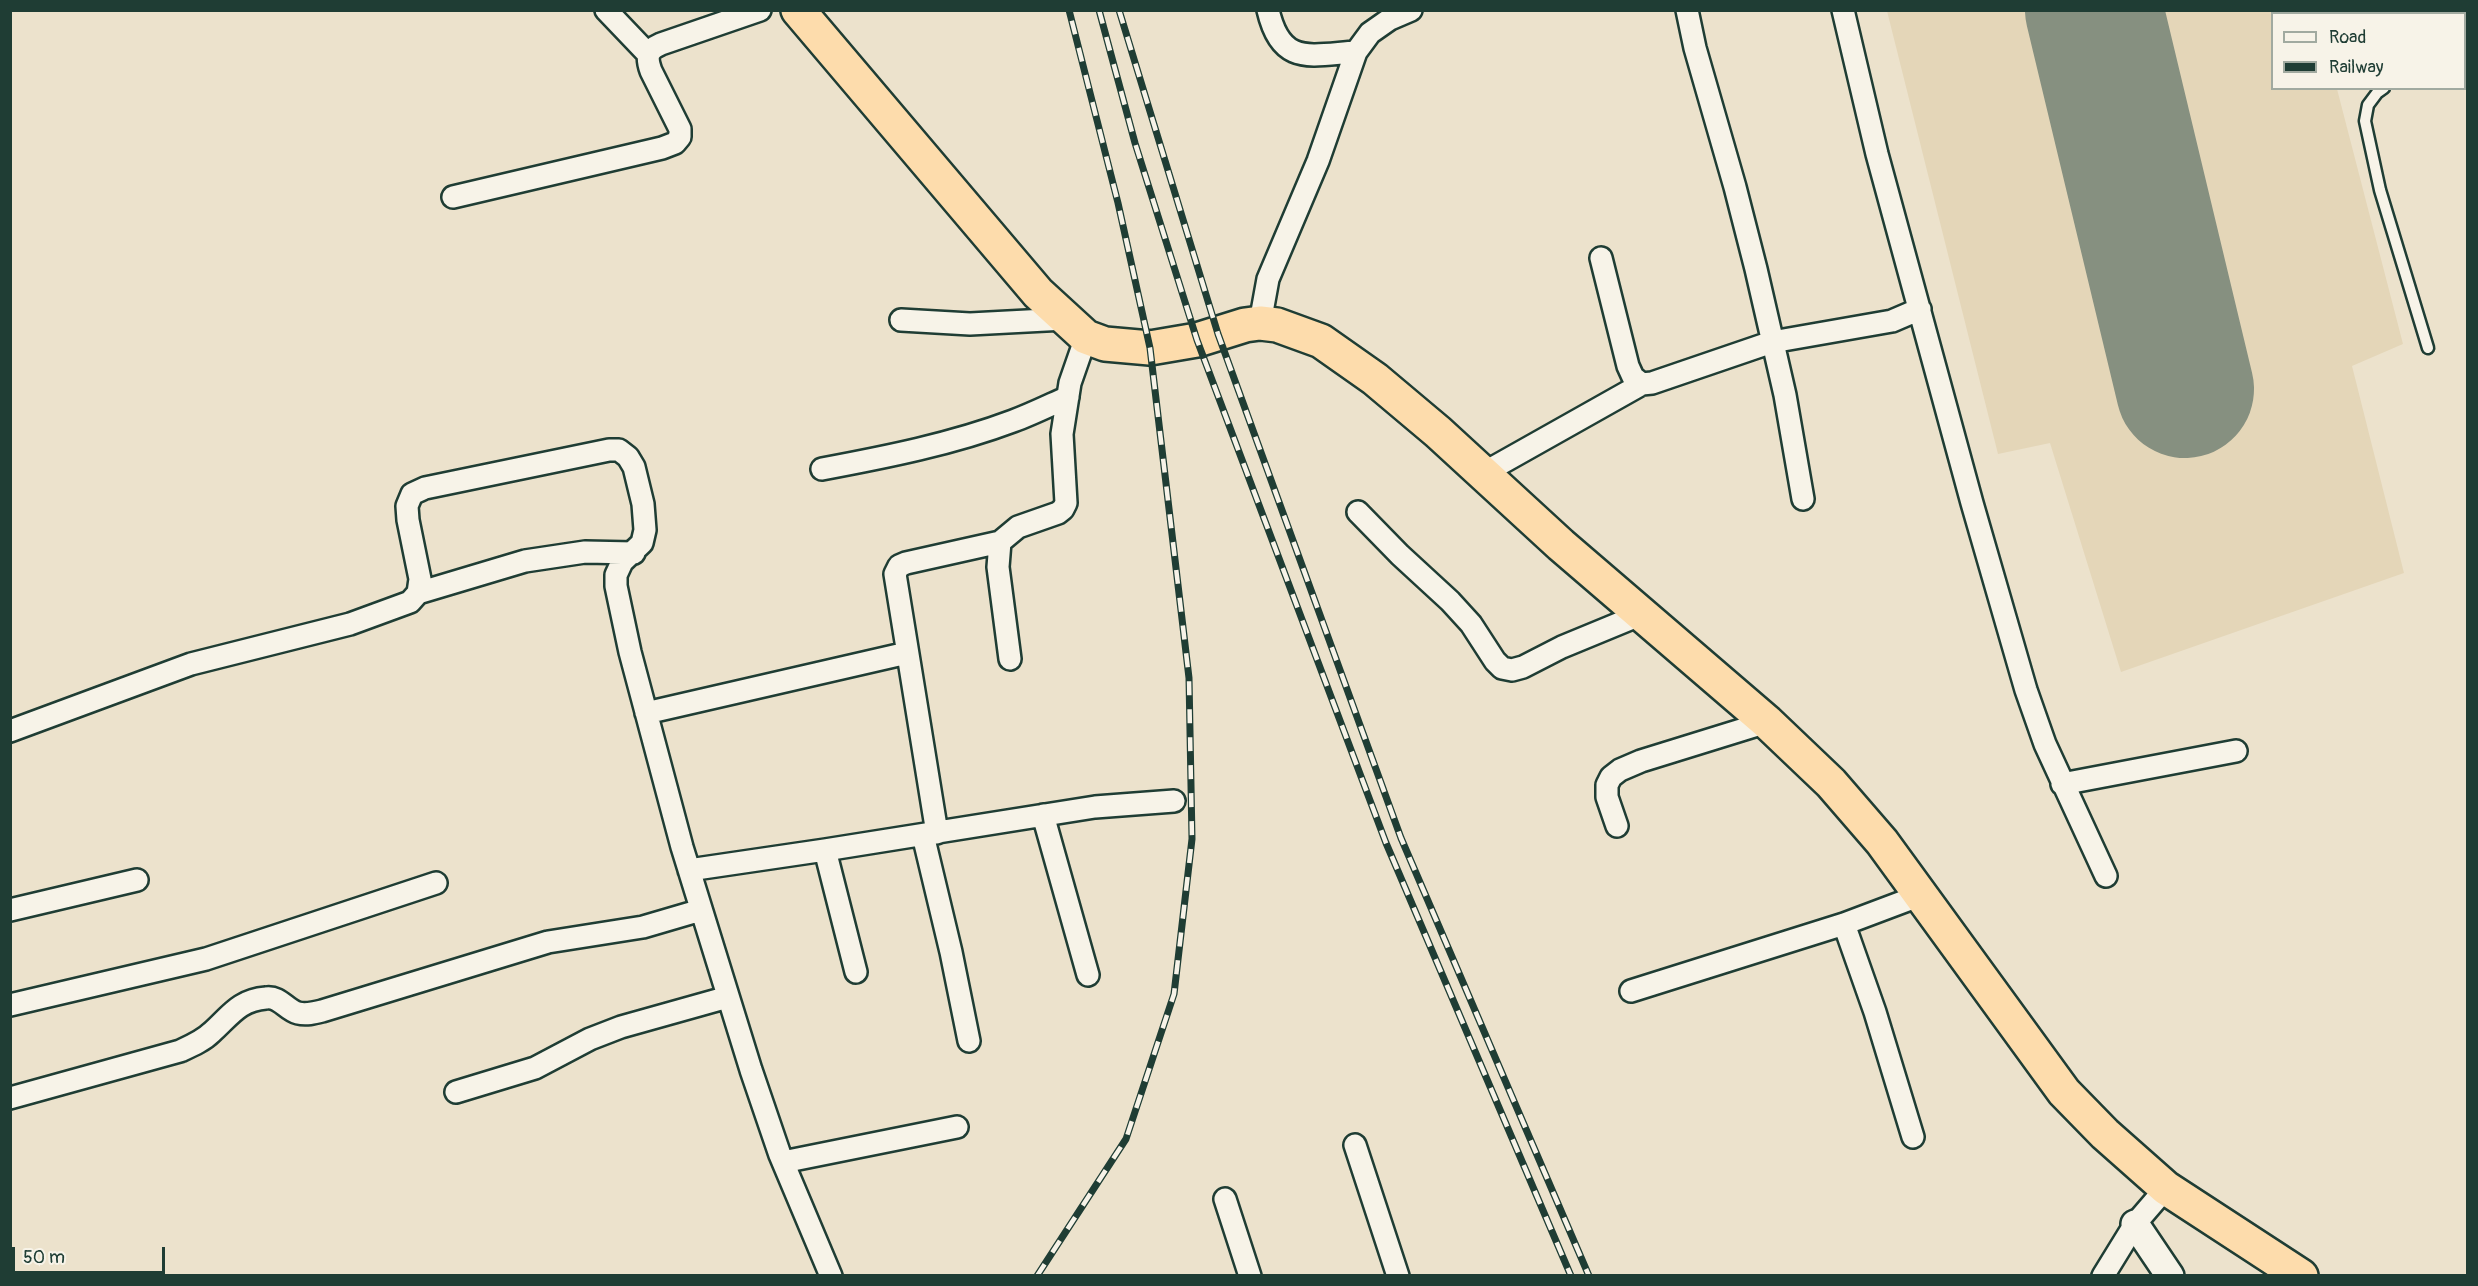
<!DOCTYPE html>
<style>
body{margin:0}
#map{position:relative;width:2478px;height:1286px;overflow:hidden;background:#ece2cc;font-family:Pangolin,sans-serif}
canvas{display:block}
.frame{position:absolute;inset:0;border:12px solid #1f3d34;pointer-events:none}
.legend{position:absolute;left:2271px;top:12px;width:195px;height:78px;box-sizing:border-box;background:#f7f3e8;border:2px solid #a1aaa0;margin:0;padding:8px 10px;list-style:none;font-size:18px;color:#1f3d34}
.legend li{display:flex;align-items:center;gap:12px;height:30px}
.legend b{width:30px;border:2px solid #a1aaa0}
.scale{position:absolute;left:12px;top:1247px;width:153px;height:27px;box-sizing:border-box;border:3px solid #1f3d34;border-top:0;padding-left:8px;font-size:18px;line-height:21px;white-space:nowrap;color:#1f3d34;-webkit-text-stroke:4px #f7f3e8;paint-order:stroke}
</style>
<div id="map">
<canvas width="2478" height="1286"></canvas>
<div class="frame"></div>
<ul class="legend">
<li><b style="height:8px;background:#f7f3e8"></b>Road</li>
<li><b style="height:8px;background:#1f3d34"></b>Railway</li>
</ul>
<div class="scale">50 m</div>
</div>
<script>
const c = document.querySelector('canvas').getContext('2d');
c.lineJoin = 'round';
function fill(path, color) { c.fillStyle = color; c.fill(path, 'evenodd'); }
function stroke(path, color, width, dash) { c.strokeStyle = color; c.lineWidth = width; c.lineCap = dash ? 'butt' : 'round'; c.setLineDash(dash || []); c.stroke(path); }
const built = new Path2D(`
 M1887 11H2317V13L2272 14V88L2337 89 2403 344 2352 366 2404 573 2121 672 2050 443 1998 454Z`);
const runway = new Path2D(`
 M2094 10 2185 389`);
const service = new Path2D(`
 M2464 62 2468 61
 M2384 88 2377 93 2368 105 2365 121 2380 190 2428 348`);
const minor = new Path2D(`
 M606 10 648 54
 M1268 10C1281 66 1309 55 1356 52
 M1687 10 1695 48 1735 187 1756 269 1785 395 1803 499
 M1843 10 1877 154 1972 503 2026 690 2045 744 2106 876
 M453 197 662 148 675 143 680 137V129L651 71C646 57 647 50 661 44L760 10
 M1601 258 1628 366 1633 377 1642 384 1652 383 1772 342 1892 321 1920 309
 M901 320 970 324 1065 319
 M1260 323 1268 279 1318 161 1356 52 1370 33 1390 19 1411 10
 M822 469C886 457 952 444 1013 421 1032 414 1050 405 1068 397
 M1482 474 1642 384
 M1358 512 1400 555 1450 601 1471 624 1495 661 1502 668 1512 670 1523 667 1562 647 1642 614
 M418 593 525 561 585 552 634 553
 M1010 659 998 567 1000 542 1018 527 1058 513 1063 509 1066 503 1062 434 1070 383 1086 337
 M646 713 907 653
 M10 731 191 664 350 624 410 602 418 593 420 579 408 520 407 506 412 494 425 488 609 450H619L628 457 634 467 643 504 645 530 642 543 622 562 616 575V586L630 652 682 847 751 1070 780 1155 831 1276
 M2062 784 2236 751
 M1043 815 1088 975
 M1617 826 1607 797V785L1611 777 1620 770 1641 761 1767 722
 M937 833 895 574 899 566 906 563 1000 542
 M923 835 951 952 969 1041
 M825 850 856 972
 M689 870 825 850 1095 807 1174 801
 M10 910 137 880
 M1844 924 1875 1012 1913 1137
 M1631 991 1844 924 1921 895
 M10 1005 206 959 436 883
 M456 1092 535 1068 590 1039 621 1027 728 997
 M10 1098 180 1051C191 1046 203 1041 212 1032 230 1016 239 1000 266 998 280 996 286 1010 298 1013 306 1015 314 1013 322 1011L548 942 643 927 701 910
 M1355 1145 1398 1276
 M783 1162 957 1127
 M1225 1199 1250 1276
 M2103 1276 2135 1224 2166 1188`);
const tertiary = new Path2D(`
 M2135 1224 2170 1276`);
const trunk = new Path2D(`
 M798 10 1038 293 1086 337 1105 344 1150 348 1197 340 1245 325 1260 323 1277 325 1321 341 1375 379 1438 432 1561 545 1767 722 1831 783 1882 842 2064 1092 2105 1134 2166 1188 2301 1276`);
const rail = new Path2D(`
 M1099 10 1135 143 1197 340 1386 843 1571 1276
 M1119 10 1218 334 1401 838 1589 1276
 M1037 1276 1126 1139 1174 994 1192 839 1189 678 1150 348 1118 203 1069 10`);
fill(built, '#e4d6b8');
stroke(runway, '#869080', 138);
stroke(service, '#1f3d34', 15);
stroke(minor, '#1f3d34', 26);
stroke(tertiary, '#1f3d34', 32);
stroke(trunk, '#1f3d34', 38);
stroke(service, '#f7f3e8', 10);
stroke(minor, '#f7f3e8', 21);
stroke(tertiary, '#f7f3e8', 27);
stroke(trunk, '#fddcac', 33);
stroke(rail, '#1f3d34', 7);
stroke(rail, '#f7f3e8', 4.5, [14]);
</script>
